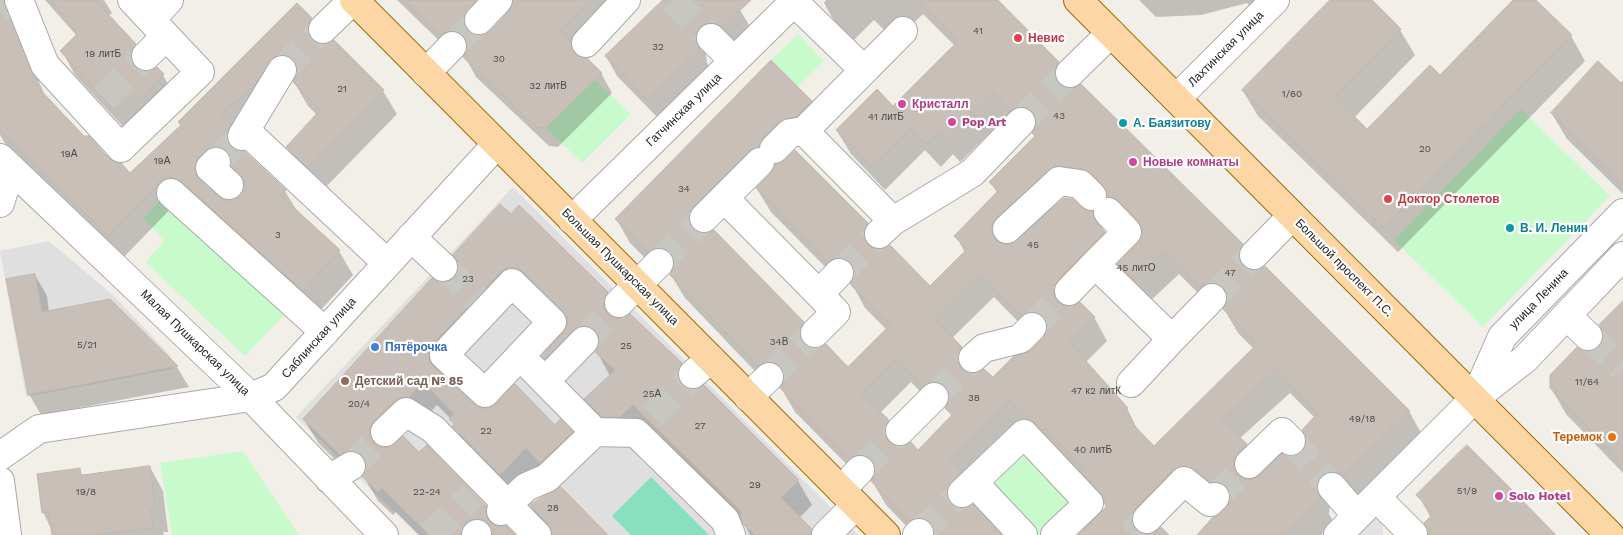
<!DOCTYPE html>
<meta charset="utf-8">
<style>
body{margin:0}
canvas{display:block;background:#f2efe9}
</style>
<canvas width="1623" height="535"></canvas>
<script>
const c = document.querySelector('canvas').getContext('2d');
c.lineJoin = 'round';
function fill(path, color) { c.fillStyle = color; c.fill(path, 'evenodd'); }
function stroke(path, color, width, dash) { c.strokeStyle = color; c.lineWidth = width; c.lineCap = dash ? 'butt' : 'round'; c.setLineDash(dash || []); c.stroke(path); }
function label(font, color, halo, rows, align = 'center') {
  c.font = font + ' "Work Sans",sans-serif'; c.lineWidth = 4.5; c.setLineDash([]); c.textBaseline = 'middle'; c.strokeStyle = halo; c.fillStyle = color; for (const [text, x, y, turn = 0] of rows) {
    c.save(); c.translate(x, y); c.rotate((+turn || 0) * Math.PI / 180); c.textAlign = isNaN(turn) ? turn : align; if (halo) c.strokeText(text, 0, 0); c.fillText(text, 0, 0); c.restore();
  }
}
const residential = new Path2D(`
 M513 187 858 535H418L296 417Z
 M49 241 114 296 170 355 173 369 26 397 0 251Z`);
const park = new Path2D(`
 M798 34 824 61 798 87 771 60Z
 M595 80 631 114 582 163 546 128Z
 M1521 109 1610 196 1483 327 1394 240Z
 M164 196 287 312 245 356 145 262 165 240 143 219Z
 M1023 447 1074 501 1038 535 986 482Z
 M243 451 299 535H172L160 463Z`);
const pitch = new Path2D(`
 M651 477 709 535H631L612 516Z`);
const parking = new Path2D(`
 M1382 510 1383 535H1358Z`);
const shadow = new Path2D(`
 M0 0H12L18 31 45 96 84 137 130 174 182 126 179 122 311 19 325 43 323 45 383 91 397 114 322 191 302 171 288 148 317 115 308 106 294 82 296 78 288 80 236 137 244 149 243 152 285 191 298 213 339 251 353 275 317 314 181 198 122 259 6 145 0 135ZM226 170 236 171 245 188 242 196 235 201H225L209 188 219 175Z
 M45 0H104L112 13 108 16 135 45 148 69 146 72 163 75 176 99 130 134 75 75 62 51 77 36Z
 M397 0H476L487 20 474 36H483L491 32 510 12 514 0H620L573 49 577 56 601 73 612 93 558 147 549 146 476 77 465 57 468 50H460L453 54Z
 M665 0H731L740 10 752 30 734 46H711L706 55 707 63 710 69 659 119 617 76 606 56Z
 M826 0H997L1058 62 1072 86 1070 89 1242 245 1255 269 1254 271 1409 411 1422 435 1357 499 1330 505 1329 514 1334 522 1321 535H1198L1229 505H1225L1192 490 1147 535H1079L1108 508 1060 451 1056 453 1024 422 974 496 962 509 1001 535H915L886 505 872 481 874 478 864 482 795 412 781 388 783 385 772 389 685 298 671 275 673 271 662 275 630 243 617 220 811 102 824 125 792 145 774 166 785 161 867 224 881 247 879 250 930 288 965 253 956 236 997 193 991 182 1036 137 1035 130 1025 134 1007 116 960 162 953 154 941 167 925 150 885 190 851 154 837 131 893 107 955 46 923 14 895 41 874 20 852 42 837 26 824 3ZM774 169 757 189 771 212 843 285 853 281 852 284 865 308 887 330 847 368 815 349 817 346 803 323 704 234 762 174ZM1097 192 1106 196 1144 236 1119 264 1132 287 1148 303 1179 274 1215 310 1226 306 1224 309 1238 333 1254 349 1154 448 1139 433 1127 408 1086 362 1107 341 1094 317 1069 307 1118 256 1092 212 1081 208 1007 245 1062 193ZM994 297 1035 339 1046 335 1032 351 993 379 973 374 975 371 961 347 952 338ZM911 382 937 409 948 405 947 408 952 417 918 451 900 447 901 445 888 421 880 413ZM1290 393 1315 418 1307 445 1303 453 1249 480 1259 469 1246 445 1239 439Z
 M1139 0H1271L1257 13 1247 3 1201 15 1156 17Z
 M1332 0H1370L1400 30 1415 55 1354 118 1367 131 1440 76 1515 0H1534L1571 36 1585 61 1398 252 1258 116 1243 91Z
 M1623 80V194L1567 139 1552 114 1619 84Z
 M500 206 607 293 620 319 681 364 694 391 798 481 812 505 799 518 814 535H750L744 523 648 428 600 423 586 399 610 376 597 352 598 350H593L557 380 543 356 568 327 538 296 521 292 446 369 442 376 481 409 572 432 586 457 514 498 467 450 451 419 437 405 422 421 409 425 386 448 419 453 485 507 497 527 513 535H419L396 512 393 515 378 501 363 475 354 478 318 443 304 419 439 283H447L456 278Z
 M35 275 47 296 49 312 110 300 177 367 189 387 41 415 29 394Z
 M1623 303V473L1566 414 1551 388 1585 352H1593L1600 348Z
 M150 467 163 491 168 532H163L164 535H54L43 512 79 470 83 476Z
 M560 488 608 535H550L531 506Z
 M1418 495 1554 535H1429L1431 518Z`);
const building = new Path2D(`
 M0 0H4L34 76 31 80 84 136H89L109 159 121 163 130 173 181 125 178 122 297 3 312 18 308 24V32L312 40 319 44H326L334 40 384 90 308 168 286 147 320 110 293 82 298 70 296 63 290 57 283 54 274 57 254 86 221 114 231 124 226 135 229 144 234 150 244 151 286 190 280 195 340 250 303 291 181 181 167 175 108 236 0 130ZM212 147H220L227 151 231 158V166L244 180V189L241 195 234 200H226L219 197 195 173V165L199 157Z
 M51 0H95L136 44 131 52V60L135 67 142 71H150L157 67 164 74 141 100 135 94 116 111 60 51 77 34Z
 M404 0H476L464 17V24L468 31 476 35H484L490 31 509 11 513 0H590L560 31 571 42 575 54 587 58 602 73 546 128 536 127 463 57 467 50V42L462 34 455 31H448L441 35Z
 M663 0H751L722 27 715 23H707L700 27 696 34V42L700 49 647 100 605 56Z
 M918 0H998L1059 62 1055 68V76L1059 84 1066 88H1073L1081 84 1243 244 1239 252V260L1243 266 1251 270H1259L1265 266 1410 411 1343 476 1338 472H1330L1321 476 1317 481V489L1321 498 1284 535H1197L1213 517 1226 508 1230 502V493L1226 486 1219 482H1210L1186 466 1173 470 1136 508 1132 516V524L1136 530 1143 534H1152L1161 527 1169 535H1078L1106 507 1104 499 1082 473 1084 470 1046 428 1042 431 1010 400 950 459 962 472 947 489V497L951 504 958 508H965L973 504 1002 535H934V528L930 522 923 518 909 521 871 481 875 473V466L871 459 863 455H856L849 459 780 388 784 382V374L780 366 774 362H766L758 366 670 275 674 267V258L670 252 663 248H655L648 252 615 219 771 60 812 101 796 116 779 122 763 138 759 147 749 151 693 207 689 214V222L693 229 700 233H708L714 230 804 322 800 329V337L804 344 811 348H819L826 344 848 367 890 325 850 284 854 276V268L850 262 842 258H835L828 262 756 188 771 173 775 164 785 160 795 150 868 223 864 229V237L868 245 874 249H882L890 245 930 286 967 249 954 236 998 191 989 182 1035 136 1032 133 1036 126V118L1032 111 1024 107H1017L1010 111 993 93 946 139 939 132 927 144 911 128 871 167 836 130 877 89 893 106 958 41ZM1055 166 1082 169 1091 173 1103 185 1107 197 1119 201 1139 222 1142 229V237L1117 264 1134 280 1165 251 1201 287 1207 283H1215L1223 287 1227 294V301L1223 309 1257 344 1154 446 1122 413 1128 408 1069 342 1095 317 1080 302 1073 306H1065L1058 302 1054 295V287L1058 280 1105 232 1096 222 1093 211 1081 207 1073 199 1064 198 1011 244H1002L995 239 992 233V225L996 218ZM980 274 1021 316 1028 312H1036L1043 316 1047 323V331L1043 338 1031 350 1013 357 993 377 984 369 976 373H969L962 369 958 361V353L962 347 935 319ZM897 359 923 386 930 382H938L945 386 949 393V402L945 408 952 415 918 450 911 442 904 446H896L889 442 885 435V427L889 420 862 394ZM1276 370 1318 413 1302 430 1306 436V445L1302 452 1295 456 1282 453 1259 476 1252 479H1244L1237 474 1234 467V460L1247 444 1222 420Z
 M1330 0H1372L1401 29 1335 97 1367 129 1430 65 1440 75 1513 0H1536L1572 35 1383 228 1242 90Z
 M1598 61 1623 85V184L1551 113Z
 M500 204 511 214 519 205 608 292 604 299V307L608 314 615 318H623L630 314 682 363 678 376 681 384 688 389H695L704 385 799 480 781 498 812 529 811 535H755L743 524 740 516 742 512 633 405 620 417H602L584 399 615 370 595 352 599 344V336L595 330 588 326H579L545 359 542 356 567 326V317L523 272 515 268H507L501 272 433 344 429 352V360L433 366 481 408H489L496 404 515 384 555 425 560 419 573 432 540 463 526 448 500 475 452 426 455 424 449 419 454 414 423 382 409 397 396 400 374 421 370 427V435L374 443 381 447H389L403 436 419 452 427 445 486 506V514L490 522 497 526H506L515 535H492L488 523 481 519H472L466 523 461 535H429L382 488 378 492 362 476 367 465 365 458 359 453 350 450 340 455 303 419 432 278 439 282H447L455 277 458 270V263L453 255Z
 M35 274 42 312 110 299 178 366 28 395 6 279Z
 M1623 301V464L1550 388V375L1577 347 1584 351H1592L1600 346 1603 339V332L1599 325Z
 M1467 445 1509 487 1556 535H1428L1424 523 1434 513 1416 495Z
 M150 466 155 508 150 509 153 528 93 535H52L49 512 42 513 37 474 80 468 81 475Z
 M561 487 608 535H552L548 524 530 505Z`);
const minorTunnel = new Path2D(`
 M672 0 711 38
 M0 11 10 5
 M452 46 479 20
 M282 70 323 29
 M104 98 146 56
 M1021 122 1070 73
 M216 162 242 136
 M659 263 704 218
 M443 267 481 304
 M839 273 879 234
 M1212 298 1254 255
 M1032 327 1069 291
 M1588 336 1623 368
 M584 341 619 303
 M769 377 815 333
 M934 397 973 358
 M652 416 693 374
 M1291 441 1332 487
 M351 466 385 432
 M860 470 900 431
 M1215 497 1249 464
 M919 533 962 493
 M430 535 473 495
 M1131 535 1147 519`);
const minor = new Path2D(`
 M19 0 45 65 121 148 200 72 132 0
 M794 2 864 70
 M151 19 169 0
 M479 20 498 0
 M323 29 353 0
 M711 38 734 61
 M586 43 626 0
 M146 56 166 36
 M426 73 452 46
 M1070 73 1111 33
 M1177 98 1275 0
 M246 131 387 263
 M804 131 893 221 879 234
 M242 136 282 70
 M774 149 790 133 804 131 903 31
 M0 158 251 397 384 535
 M216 162 210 168 229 185
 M171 193 325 332
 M724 198 819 294
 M0 203 11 168
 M1108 212 1127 232 1095 264 1172 339 1212 298
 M704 218 760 162
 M572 220 796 0
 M893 221 972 173 1021 122
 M1007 229 1059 181 1080 184 1092 196
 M411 237 443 267
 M1254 255 1292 216
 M1069 291 1095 264
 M619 303 659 263
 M1567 316 1588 336
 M815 333 836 312 819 294 839 273
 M973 358 984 348 1020 339 1032 327
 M693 374 711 359
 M546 380 584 341
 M1131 383 1172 339
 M1476 396 1502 337 1623 213
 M748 397 769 377
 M900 431 934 397
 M385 432 406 412 433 429 537 535
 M595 432 636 433 725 520 731 535
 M0 456 39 429 251 397 274 387 497 144
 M1249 464 1282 432 1291 441
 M329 479 351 466
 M0 481 7 535
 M974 483 1023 535
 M1332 487 1357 516
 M841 490 860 470
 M962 493 1024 434 1089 503 1055 535
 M1376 497 1413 534
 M501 511 526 487 547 478 595 432 520 356 485 393 444 355 512 283 552 322 520 356
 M1147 519 1184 481 1210 502 1215 497
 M476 535 477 534
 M826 535 856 505
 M917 535 919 533
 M1338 535 1474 399 1525 359 1623 256`);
const major = new Path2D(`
 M354 0 886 535
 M1078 0 1610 535`);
const markers = [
 [1018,38,5,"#e0444e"],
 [902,104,5,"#d1479c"],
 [952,122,5,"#d1479c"],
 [1123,123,5,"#0f9aa8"],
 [1133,162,5,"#d1479c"],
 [1388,199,5,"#e0444e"],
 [1510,228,5,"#0f9aa8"],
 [375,347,5,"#3f7fe0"],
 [345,381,5,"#8d6e63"],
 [1612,437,5,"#e8710a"],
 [1499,496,5,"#d1479c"]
];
const numberNames = [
 ["41",978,31],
 ["32",658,47],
 ["19 литБ",103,54],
 ["30",499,59],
 ["32 литВ",548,86],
 ["21",342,89],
 ["1/60",1292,94],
 ["43",1059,116],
 ["41 литБ",886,117],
 ["20",1425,149],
 ["19А",69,154],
 ["19А",162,161],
 ["34",684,189],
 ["3",278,235],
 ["45",1033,245],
 ["45 литО",1136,268],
 ["47",1230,273],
 ["23",468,279],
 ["34В",779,342],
 ["5/21",87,345],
 ["25",626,346],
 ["11/64",1587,382],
 ["47 к2 литК",1096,391],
 ["25А",652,394],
 ["38",974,398],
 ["20/4",359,404],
 ["49/18",1362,419],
 ["27",700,426],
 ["22",486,431],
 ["40 литБ",1093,450],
 ["29",755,485],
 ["51/9",1467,491],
 ["19/8",86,492],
 ["22-24",427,492],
 ["28",553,508]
];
const healthNames = [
 ["Невис",1028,38],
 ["Доктор Столетов",1398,199]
];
const streetNames = [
 ["Лахтинская улица",1226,49,-45],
 ["Гатчинская улица",684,110,-44],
 ["Большая Пушкарская улица",620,267,45],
 ["Большой проспект П.С.",1344,268,45],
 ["улица Ленина",1539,299,-46],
 ["Саблинская улица",319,338,-48],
 ["Малая Пушкарская улица",195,343,44]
];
const hotelNames = [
 ["Кристалл",912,104],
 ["Pop Art",962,122],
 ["Новые комнаты",1143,162],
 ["Solo Hotel",1509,496]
];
const cultureNames = [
 ["А. Баязитову",1133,123],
 ["В. И. Ленин",1520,228]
];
const shopNames = [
 ["Пятёрочка",385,347]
];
const educationNames = [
 ["Детский сад № 85",355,381]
];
const foodNames = [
 ["Теремок",1602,437]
];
fill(residential, '#e0dfdf');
fill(park, '#c8facc');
fill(pitch, '#88e0be');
fill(parking, '#e2e2e2');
fill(shadow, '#0003');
fill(building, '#c7bfb8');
stroke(building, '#c4b6ab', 1);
stroke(minorTunnel, '#c8c6c1', 28, [28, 14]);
stroke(minor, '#a9a9a9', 30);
stroke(major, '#a06b00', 30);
stroke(minor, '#fff', 28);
stroke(major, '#fcd6a4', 28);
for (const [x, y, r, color] of markers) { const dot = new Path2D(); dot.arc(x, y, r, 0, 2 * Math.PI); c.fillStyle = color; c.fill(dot); stroke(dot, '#fff', 2); }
label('10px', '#4b4948', null, numberNames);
label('bold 12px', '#be3a42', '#fff', healthNames, 'left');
label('12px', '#222', '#fff', streetNames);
label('bold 12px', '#b23c85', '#fff', hotelNames, 'left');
label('bold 12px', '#0d838f', '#fff', cultureNames, 'left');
label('bold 12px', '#366cbe', '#fff', shopNames, 'left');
label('bold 12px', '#785e54', '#fff', educationNames, 'left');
label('bold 12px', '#c56008', '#fff', foodNames, 'right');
</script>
